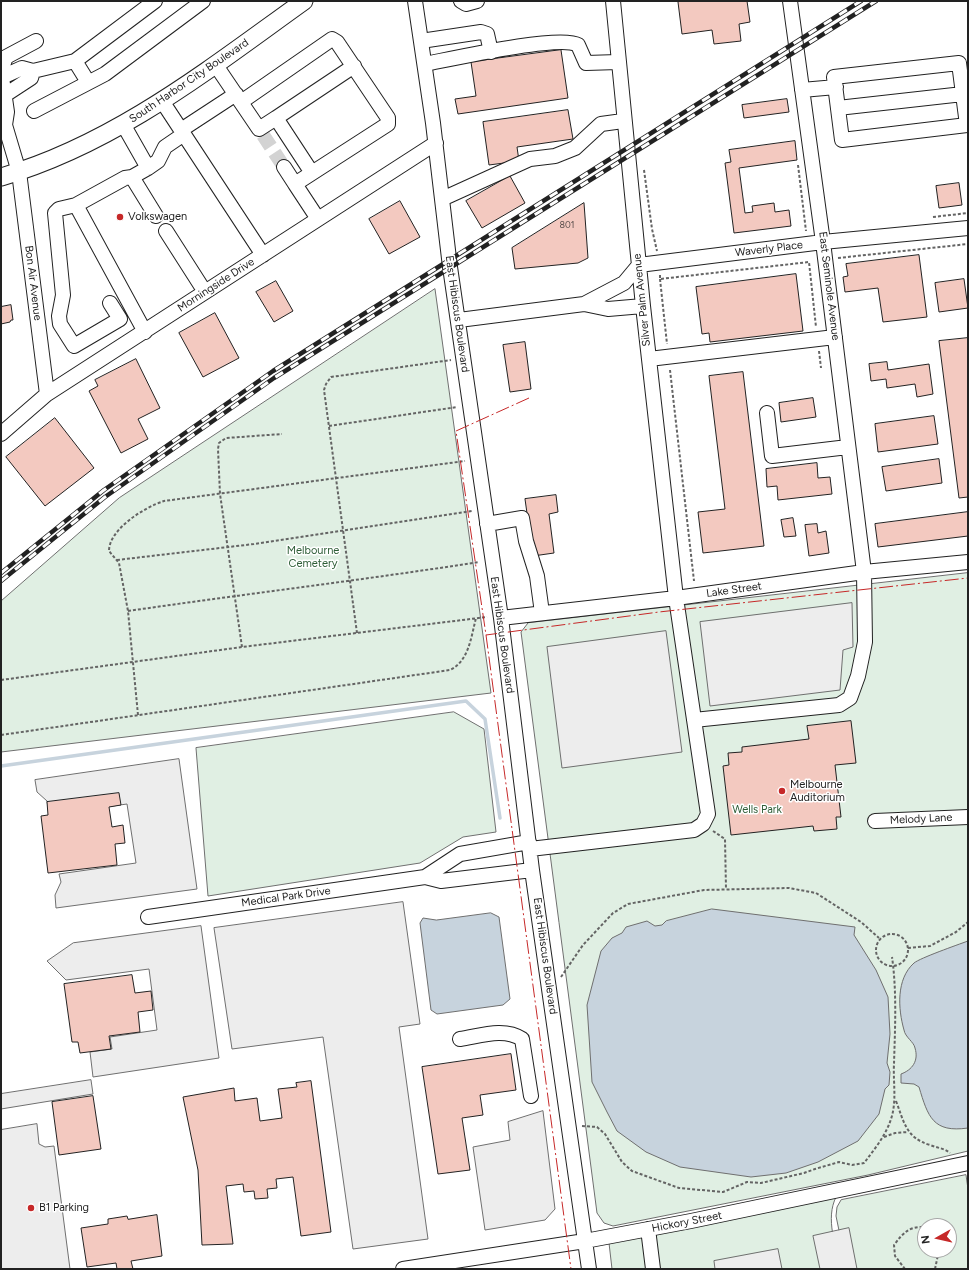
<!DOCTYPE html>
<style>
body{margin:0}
#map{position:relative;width:969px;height:1270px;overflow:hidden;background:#fff;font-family:Figtree,sans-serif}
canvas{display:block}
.frame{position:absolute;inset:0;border:2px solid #222;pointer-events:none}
.north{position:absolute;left:917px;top:1218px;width:40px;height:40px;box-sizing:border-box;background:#fff;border:1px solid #a7a7a7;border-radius:50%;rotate:262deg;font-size:11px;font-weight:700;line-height:16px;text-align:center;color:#222}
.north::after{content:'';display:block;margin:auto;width:14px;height:18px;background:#c62828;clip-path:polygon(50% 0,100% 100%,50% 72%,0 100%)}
</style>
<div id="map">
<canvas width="969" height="1270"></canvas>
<div class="frame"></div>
<div class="north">N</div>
</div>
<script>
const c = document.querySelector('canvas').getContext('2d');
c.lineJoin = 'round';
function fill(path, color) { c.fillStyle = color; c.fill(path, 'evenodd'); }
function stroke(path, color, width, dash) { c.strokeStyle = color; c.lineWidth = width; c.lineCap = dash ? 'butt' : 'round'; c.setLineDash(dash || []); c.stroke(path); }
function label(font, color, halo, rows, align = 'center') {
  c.font = font + ' Figtree,sans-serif'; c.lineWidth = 3; c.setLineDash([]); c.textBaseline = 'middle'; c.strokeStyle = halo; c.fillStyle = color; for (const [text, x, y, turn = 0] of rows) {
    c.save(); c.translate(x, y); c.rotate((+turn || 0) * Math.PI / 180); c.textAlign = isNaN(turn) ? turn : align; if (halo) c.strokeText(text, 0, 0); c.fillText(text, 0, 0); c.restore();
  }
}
const green = new Path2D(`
 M435 289 491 693 1 752V601L119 498Z
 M968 573V1151L868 1175 613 1226 604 1223 597 1213 521 632 528 623Z
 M454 712 484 729 496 832 463 837 420 863 208 896 196 748Z
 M966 1175 968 1189V1269H847L836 1216 837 1207 841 1200ZM925 1226H949V1250H925Z
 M836 1197C825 1219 836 1246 841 1269H612L609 1243Z`);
const parking = new Path2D(`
 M852 603 853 647 843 650 840 690 710 706 700 622Z
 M666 631 682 752 562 768 547 647Z
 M179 759 197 889 56 908 55 895 61 882 59 874 136 863 127 804 49 815 47 801 37 792 35 780Z
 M403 902 420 1024 399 1027 428 1239 353 1249 323 1037 232 1049 214 928Z
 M201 926 219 1058 93 1077 90 1052 112 1049 110 1037 157 1030 149 969 66 980 47 961 73 943Z
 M91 1080 93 1094 1 1109V1094Z
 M543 1111 555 1209 545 1220 485 1230 473 1147 510 1140 508 1122Z
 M37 1124 39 1144 45 1147 54 1146 70 1269H1V1130Z
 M849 1228 857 1269H820L813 1236Z
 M778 1249 782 1269H715L714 1261Z`);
const water = new Path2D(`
 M712 909 855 927 854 935 876 970 888 997 890 1034 887 1063 890 1072 889 1085 885 1089 879 1114 858 1141 818 1162 786 1173 751 1177 680 1167 646 1152 617 1131 607 1112 592 1082 587 1005 601 951 612 938 622 933 626 927 647 921 655 926 662 925 666 921Z
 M491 913 499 917 510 999 503 1005 437 1014 431 1010 420 923 423 918 436 920Z
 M968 941V1128C933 1133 928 1117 919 1087L914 1084 901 1083V1074C912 1070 919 1061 915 1048 914 1042 905 1037 904 1030 898 1009 896 979 914 963 920 958 957 945 968 941Z`);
const stream = new Path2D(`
 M1 766 466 701 485 719 500 818`);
const building = new Path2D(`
 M685 1H747L750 22 739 24 741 41 714 44 712 30 682 34 678 2Z
 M561 50 568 98 458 114 455 99 476 96 471 62Z
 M787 99 789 112 744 118 742 105Z
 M568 110 573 139 517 147 519 161 489 165 483 122Z
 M795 141 797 160 739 168 745 213 753 212 752 206 774 203 775 212 789 210 791 226 734 233 725 163 731 162 729 150Z
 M510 176 525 203 482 228 466 201Z
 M959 183 962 205 939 208 936 186Z
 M400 201 420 237 389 254 369 219Z
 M584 203 588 258 578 263 515 269 512 248Z
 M919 255 927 317 883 322 878 288 845 292 843 277 848 276 846 264Z
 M796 274 803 331 710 342 709 333 702 334 696 287Z
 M964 279 968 308 939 312 935 283Z
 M276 281 293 311 274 322 256 292Z
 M11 305 13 320H11L10 322 1 324V307Z
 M215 313 239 358 203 377 179 333Z
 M968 338V497L959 498 939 341Z
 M525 342 531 389 510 392 503 345Z
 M136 359 160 408 138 419 148 439 121 453 89 391 98 386 95 380Z
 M887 362 888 370 929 364 933 394 917 397 915 384 887 388 886 379 871 381 869 364Z
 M743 372 764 546 703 553 698 512 725 509 709 376Z
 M813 398 816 417 781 422 779 403Z
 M934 416 938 444 878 452 875 424Z
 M55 418 94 468 45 506 6 457Z
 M939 459 942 483 886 491 882 467Z
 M817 463 818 478 830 477 832 494 778 500 777 486 767 487 766 469Z
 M556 495 558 512 549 514 554 553 533 556 525 499Z
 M968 512V536L878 547 875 524Z
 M793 518 796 536 784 537 781 520Z
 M817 524 818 533 826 531 829 553 809 556 805 525Z
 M851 721 856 763 835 765 841 817H836L837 829 814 831 813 826 731 835 723 766 729 765 728 753 742 752V747L809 739 807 726Z
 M119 793 121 805 109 807 112 827 123 825 125 843 115 844 117 865 48 873 41 816 48 815 47 802Z
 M132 975 135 993 151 991 153 1010 138 1012 140 1032 109 1036 111 1049 80 1053 78 1042H72L64 984Z
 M511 1054 516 1090 480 1095 483 1115 462 1118 470 1170 438 1174 422 1067Z
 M311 1081 331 1232 301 1236 293 1177 276 1179 277 1188 267 1189 268 1198 255 1199 254 1191 244 1192 243 1184 226 1186 233 1244 202 1245 198 1170 183 1097 234 1088 235 1101 257 1098 260 1121 282 1118 278 1089 297 1087 296 1083Z
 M93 1096 101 1149 59 1155 52 1102Z
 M157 1215 162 1256 131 1261 133 1269H117L116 1263 87 1267 81 1228 108 1224V1219L127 1216 128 1219Z`);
const minorTunnel = new Path2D(`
 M263 135 284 167`);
const path = new Path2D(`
 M798 165 806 231
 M644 170 652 229 657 251
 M933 217 968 213
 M838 258 968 244
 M660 275V279L809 262 816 327
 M660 279 667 344
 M819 351 821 368
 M670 370 694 581
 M329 426 457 407
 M117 560 254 544 472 511
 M128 611C245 594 363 580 479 562
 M357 633 324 390 326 384 331 377 451 360
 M242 647 220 494 218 449 219 443 226 438 282 434
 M1 680 242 647 487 617
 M138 715 128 611 119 563 109 551C109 529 145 507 164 501L465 461
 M1 735 450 670C469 661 471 637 476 618
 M713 831 725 839 726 889
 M876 950a16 16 0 1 1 32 0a16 16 0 1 1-32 0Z
 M908 948 930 946 956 932 968 922
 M561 977 583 945 613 913 628 904 704 890 789 888 816 893 861 922 879 938
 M896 1101C904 1122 906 1138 930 1145 937 1148 944 1148 950 1153
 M582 1126 597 1127 605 1134 622 1162 632 1171 679 1188 723 1192 747 1182 761 1183 804 1173 815 1169 839 1162 852 1165 864 1163C874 1150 886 1135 891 1119 897 1101 893 1083 894 1064 895 1029 897 992 892 957
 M884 1137 895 1133 908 1132
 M905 1269 895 1256 894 1245C903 1233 909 1226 925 1227
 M935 1269 939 1250`);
const minor = new Path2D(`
 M415 1 433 123 450 267 501 618 532 870 589 1269
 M461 1 466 4 477 1
 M36 41 6 57 1 71 7 112 5 125 19 172 47 394
 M421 41 481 32 487 34 491 52
 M75 61 88 82
 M959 63 967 125 842 140 834 77Z
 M215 64 259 129 276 118 312 173 295 184 318 219
 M425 64C451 59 561 34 578 45L586 63 618 62
 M2 77 22 68 33 71 75 61 155 1
 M802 90 836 87
 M5 95 31 78 33 71
 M162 101 263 255
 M241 102 332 39 337 42 388 118V124L312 173
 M838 108 963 94
 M34 111 105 74 203 1
 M276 118 354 66
 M123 124 148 168 132 177 156 216
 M181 130 236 94
 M284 167 295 184
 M148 168 158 161 165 147 184 134
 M132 177 125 178 76 205 145 332
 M442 199 530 159 555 156 575 148 601 124 623 121
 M76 205 59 209 55 213 63 295 59 316 60 324 74 346 120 319 110 303
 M166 231 205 292
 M584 304 624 283 639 265 823 242 968 228
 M459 320 584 304 608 309 643 306
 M649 359 835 337
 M767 413 772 456 848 447
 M1 434 47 394 436 143
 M487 524 522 518 526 541 537 576 542 613
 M501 618 676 598 864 572 968 562
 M694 720 839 705 850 698 858 676 865 642 864 572 823 242 790 1
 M875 821 968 817
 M530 849 694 830 703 824 708 814 676 598 643 306 613 1
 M425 877 460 854 529 842
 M148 917 425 877 441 881 532 870
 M460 1039C480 1036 504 1027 522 1039L531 1096
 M648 1229 653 1269
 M403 1269 585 1241 691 1221 968 1163`);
const major = new Path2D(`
 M1 177C115 144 209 69 304 1`);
const rail = new Path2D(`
 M1 573 104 490 273 371 861 1
 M1 581 105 497 274 378 876 1`);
const power = new Path2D(`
 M529 398 456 431 486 635 571 1269
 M486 635 659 612 968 578`);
const markers = [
 [120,217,4,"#c62828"],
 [782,791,4,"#c62828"],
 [31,1208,4,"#c62828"]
];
const numberNames = [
 ["801",567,225]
];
const streetNames = [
 ["South Harbor City Boulevard",189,81,-34],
 ["Waverly Place",769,249,-7],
 ["Bon Air Avenue",33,283,83],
 ["Morningside Drive",216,285,-33],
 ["East Seminole Avenue",829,286,83],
 ["Silver Palm Avenue",642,300,-96],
 ["East Hibiscus Boulevard",457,314,82],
 ["Lake Street",734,590,-8],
 ["East Hibiscus Boulevard",502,635,82],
 ["Melody Lane",921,819,-3],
 ["Medical Park Drive",286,897,-8],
 ["East Hibiscus Boulevard",545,956,82],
 ["Hickory Street",687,1222,-11]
];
const poiNames = [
 ["Volkswagen",128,217],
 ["Melbourne",790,785],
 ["Auditorium",790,798],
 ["B1 Parking",39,1208]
];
const parkNames = [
 ["Melbourne",313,551],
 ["Cemetery",313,564],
 ["Wells Park",757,810]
];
fill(green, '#e0efe3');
stroke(green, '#6f6f6f', 1);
fill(parking, '#ededed');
stroke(parking, '#6f6f6f', 1);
fill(water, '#c7d3dd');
stroke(water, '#6f6f6f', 1);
stroke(stream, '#c7d3dd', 3.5);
fill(building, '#f3c9c0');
stroke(building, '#222', 1);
stroke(minorTunnel, '#d3d3d3', 14, [14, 7]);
stroke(minor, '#222', 16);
stroke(major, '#222', 19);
stroke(path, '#646464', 2, [3, 2]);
stroke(minor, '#fff', 14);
stroke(major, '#fff', 17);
stroke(rail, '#222', 4.5);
stroke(rail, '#fff', 3, [9]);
stroke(power, '#c62828', 1, [14, 3, 2, 3]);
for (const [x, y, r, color] of markers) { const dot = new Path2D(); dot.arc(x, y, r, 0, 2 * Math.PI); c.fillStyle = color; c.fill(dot); stroke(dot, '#fff', 1.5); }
label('9px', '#564c4a', null, numberNames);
label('11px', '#222', '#fff', streetNames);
label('11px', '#222', '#fff', poiNames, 'left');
label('11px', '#2f5e38', '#fff', parkNames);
</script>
